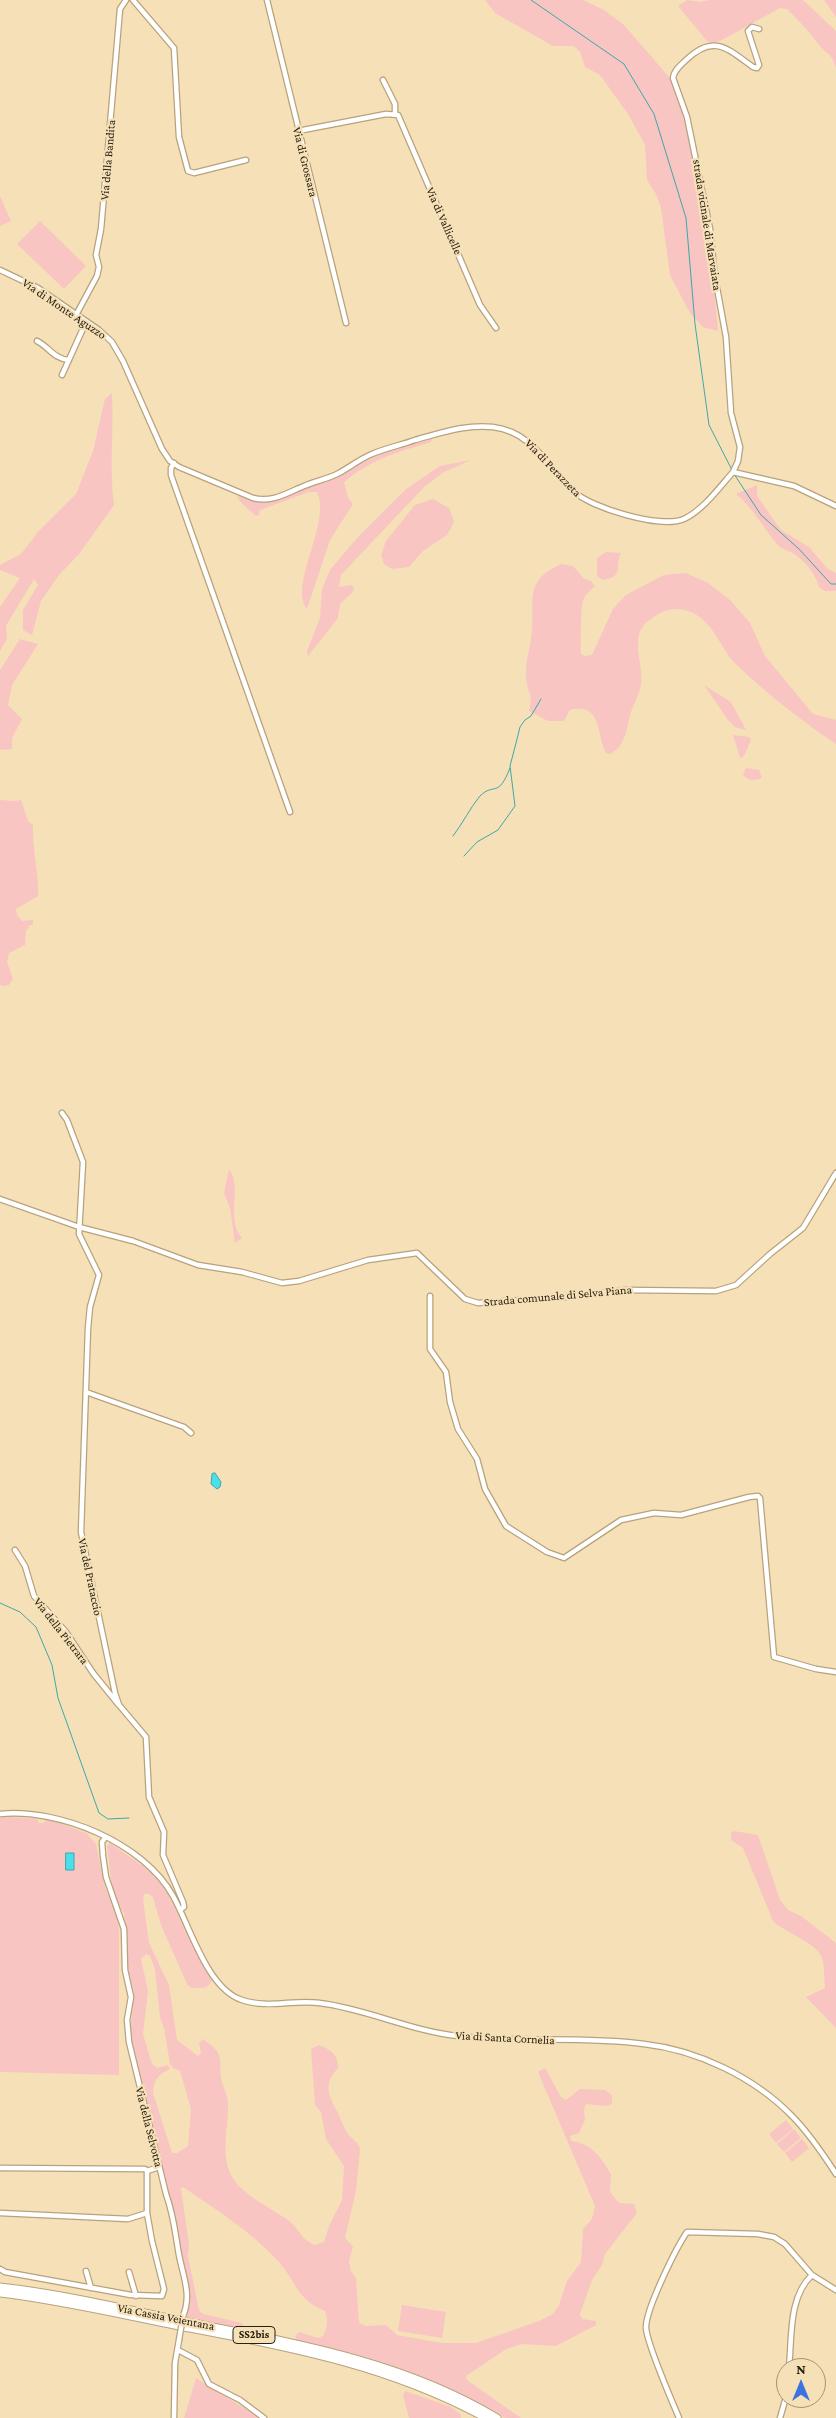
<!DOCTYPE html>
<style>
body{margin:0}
#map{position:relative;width:836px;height:2418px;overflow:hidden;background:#f6e0b8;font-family:"Crimson Pro",serif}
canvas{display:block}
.north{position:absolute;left:776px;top:2358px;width:50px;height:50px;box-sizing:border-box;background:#f6e0b8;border:1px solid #a49375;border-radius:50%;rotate:0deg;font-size:14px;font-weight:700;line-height:20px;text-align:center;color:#282011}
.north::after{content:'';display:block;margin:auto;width:18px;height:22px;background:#3d72e2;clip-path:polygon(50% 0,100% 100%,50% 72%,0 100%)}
</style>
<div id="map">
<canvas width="836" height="2418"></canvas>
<div class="north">N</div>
</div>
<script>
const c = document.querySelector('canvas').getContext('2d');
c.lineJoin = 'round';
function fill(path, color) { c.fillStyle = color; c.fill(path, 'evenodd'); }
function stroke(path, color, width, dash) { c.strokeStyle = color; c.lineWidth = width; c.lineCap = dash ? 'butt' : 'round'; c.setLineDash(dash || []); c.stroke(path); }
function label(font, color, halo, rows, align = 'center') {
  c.font = font + ' "Crimson Pro",serif'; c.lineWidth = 4.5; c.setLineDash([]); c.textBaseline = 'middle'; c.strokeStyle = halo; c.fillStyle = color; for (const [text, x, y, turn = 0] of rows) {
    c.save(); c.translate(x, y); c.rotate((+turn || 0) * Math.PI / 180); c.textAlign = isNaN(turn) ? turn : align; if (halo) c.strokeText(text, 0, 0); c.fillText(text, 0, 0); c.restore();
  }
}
const green = new Path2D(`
 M485 0H583L604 10 624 25 669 77 689 122 710 243 718 331 703 327 690 313 670 275 661 208 656 194 647 180 645 145 628 114 600 75 585 67 580 52 574 46H553L495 13Z
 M687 0 700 2 709 0H803L836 31V68C832 53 827 55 818 44 809 31 798 20 787 9L780 8 722 40 713 43 707 41 678 6Z
 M824 0H836V17Z
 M0 196 11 221 0 226Z
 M40 221 86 266 64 289 17 244Z
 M112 393C114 430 109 467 114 505L79 554 59 575 41 601 32 635 23 630V610L38 585 34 579 6 626 7 639 0 651V607L20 578 0 570V565L21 554 38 532 76 494 93 451 105 399Z
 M432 439 431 442C395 453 374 458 344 482L348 498 353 504 330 540 307 609C288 585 332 522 317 492H309L260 510 259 515 256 516C252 512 239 502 237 496L265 501 334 477 383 453Z
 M471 460 444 472 425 486 341 575 339 587 351 585 354 587 353 592 340 604 338 618 308 656 307 651 320 618 322 589 330 570 357 538 405 490 431 472 440 466Z
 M757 485V496L781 530 809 547 828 569 836 573V591H825L819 587C816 575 805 561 794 554 789 550 782 550 778 545 763 528 753 508 736 494Z
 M433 499 449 508 454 522 447 535 423 551 409 567 392 569 384 564 381 555 386 541 415 505Z
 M606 552 621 553C614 568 625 576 603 580L597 576V558Z
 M562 564 573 566 584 579 591 581 595 586C591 590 586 594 584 598 580 605 581 644 581 654L585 656 592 655 613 609 626 595 664 575 686 573 708 583 730 600 750 623 765 656 813 714 836 720V744C802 721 768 695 738 666 721 651 716 626 695 614 677 604 661 610 647 622 629 638 644 663 641 684 640 693 634 703 631 712 626 728 627 745 610 754L606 753C596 734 602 702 570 710L564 721H548L529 711C534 695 527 692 526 677 525 665 529 651 531 639 537 604 520 581 562 564Z
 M20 639 38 644 12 685 8 705 22 719 12 738V749L0 750V670Z
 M704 685 731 702 746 730 735 727 728 720Z
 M733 735 749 737 751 740 744 756 740 758Z
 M746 768 759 770 762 778C755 781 748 781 743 775Z
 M0 800 15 801 21 800 28 821 33 825C32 849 39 873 38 896L16 909 17 915 22 921 33 920V925H30L26 931 25 945 9 953 7 962 13 979 9 985 3 986 0 985Z
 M229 1169C243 1189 225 1218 242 1238L235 1243 230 1208 224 1193Z
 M12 1817 37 1819 39 1823H44L46 1818 86 1833 96 1844 105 1888 117 1915 119 1931V2075L0 2072V1818Z
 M734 1831 758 1835 780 1900 788 1910 801 1916 836 1943V2028L806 1997 825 1988C824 1978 825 1964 821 1956 816 1943 784 1932 773 1921L743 1848 731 1840V1833Z
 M110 1843 150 1871 165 1889 212 1980C208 1990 200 1988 191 1988L187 1984 161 1925 153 1897 149 1894H144L143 1899 149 1943 169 1985 177 2040 198 2056 201 2053 199 2043 203 2039C224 2054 219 2055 221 2077 222 2086 228 2095 228 2103 229 2130 217 2162 238 2185 249 2197 273 2210 288 2220 300 2229 299 2238 315 2245L324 2242 329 2226 342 2200 344 2166 326 2139 321 2112 315 2105 311 2049 319 2045C331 2050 338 2054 338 2068 323 2085 328 2094 338 2113 341 2120 344 2128 348 2134 353 2140 358 2142 360 2149L356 2191 345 2238 353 2247 349 2261 351 2271 356 2278 359 2323 366 2326 386 2325 397 2335 442 2343H476L539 2321 553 2314 559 2305 567 2281 581 2262 583 2229 592 2219 595 2206 538 2072 545 2068 561 2097 566 2100 580 2089 605 2090 612 2095V2104L606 2106 586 2104 584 2109 585 2120 579 2133 570 2136 571 2141C592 2143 601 2158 611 2174L610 2192 619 2203 634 2204 637 2213 605 2254 602 2265 592 2280 580 2314 582 2319 596 2321V2325L556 2346 522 2344 506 2349 466 2376 467 2380 521 2418H505L452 2390 396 2368 358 2355 297 2341 295 2336 299 2332 318 2338 323 2336C328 2327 328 2320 325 2311 296 2299 297 2282 278 2261 251 2231 216 2210 183 2187L181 2188 189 2245 188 2256 199 2310 203 2314 242 2323 245 2330 187 2320 189 2290 181 2258 177 2225 130 2033 134 1992 128 1971 124 1913 117 1902 111 1879 107 1846ZM146 1954 150 1956 155 1969 160 2018 164 2028 170 2064 173 2068 180 2071 191 2109 188 2146 177 2153H172L153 2093C154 2079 158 2075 170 2069L168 2065 157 2068 152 2064 143 2034 148 1991 141 1959Z
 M786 2120 793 2129 776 2143 769 2134Z
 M794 2129 801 2138 784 2152 777 2144Z
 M802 2139 809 2148 792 2162 785 2153Z
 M402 2305 446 2312 442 2338 398 2331Z
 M196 2378 260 2418H184Z
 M405 2391 451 2407 460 2414 461 2418H409L403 2395Z`);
const water = new Path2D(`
 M215 1473 221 1482 220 1487 217 1489 211 1484 212 1474Z
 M66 1853H74V1870H66Z`);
const stream = new Path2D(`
 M531 0 624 64 654 114 686 218 695 324 709 425 732 470
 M734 474 761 515 799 549 831 584H836
 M453 836C463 823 470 808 480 796 494 782 498 799 510 768
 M464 856 477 842 498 830 515 806 510 766 516 743 520 727 525 720 531 716 541 699
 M0 1603 20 1612 36 1627 52 1665 58 1698 99 1813 108 1819 129 1818`);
const minor = new Path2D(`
 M133 0 174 48 179 137 188 171 194 173 246 160
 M267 0 346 323
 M383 80 395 104V114
 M298 131 386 114 398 115 480 305 496 328
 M0 270 38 288 99 330 112 342 123 361 162 449 170 461 179 467 253 498C272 503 287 493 304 486 315 481 328 479 339 473 350 467 360 459 372 454 386 448 401 445 415 440 441 433 465 424 493 427 533 432 547 466 573 491 591 508 661 529 684 519 703 510 719 488 733 472L794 486 836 506
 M76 315 97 276 99 267 96 255 101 229 120 9 126 0
 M37 341C49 347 54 359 69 360
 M62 375 86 322
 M174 463 171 468V475L290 812
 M733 472 738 461 740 447 731 413 726 337 715 277 710 229 687 117 673 78C674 70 681 65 686 60 714 33 728 49 753 67L757 68 759 65 748 31 752 27 759 29
 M62 1113 67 1120 83 1162 79 1234 99 1275 90 1307 88 1328 81 1532 115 1693 119 1705 146 1737 149 1797 164 1832 163 1855 183 1902 184 1907 180 1910
 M0 1199 79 1227 133 1241 198 1265 242 1272 282 1283 299 1281 368 1260 417 1253 465 1299 478 1303 581 1296 625 1290 716 1291 736 1285 770 1254 803 1228 836 1173
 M430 1296V1349L446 1372 450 1402 458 1429 477 1459 485 1489 506 1526 547 1552 564 1558 621 1520 654 1513 681 1515 749 1497 758 1496 760 1498 774 1657 816 1669 836 1672
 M86 1392 184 1427 191 1433
 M15 1550 25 1566 34 1596 66 1632 93 1673 118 1704
 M0 1814C59 1808 144 1843 173 1896 190 1926 207 1989 242 2000 268 2009 294 1999 320 2003 367 2009 411 2031 458 2036 520 2043 583 2036 644 2044 697 2050 754 2077 792 2116 809 2133 823 2154 836 2174
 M105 1838 102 1842 103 1856 106 1877 124 1929 125 1970 131 1997 127 2020 129 2042 166 2194C174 2216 175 2233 179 2255 183 2276 192 2295 183 2316
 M0 2168 145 2169 147 2171 159 2167
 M0 2213 128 2219 147 2213
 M0 2269 5 2272 131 2295 162 2296 164 2289 152 2241 147 2213V2171
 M86 2271 91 2288
 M129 2272 136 2296
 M178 2350 197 2360 209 2384 240 2400 264 2418
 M789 2368C792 2339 788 2297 812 2275
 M174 2418 175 2363 179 2340
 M679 2418C672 2401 646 2342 646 2327 646 2309 676 2248 687 2232L758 2234 774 2237 785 2244 812 2275 836 2290
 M780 2418 786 2397`);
const highway = new Path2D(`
 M0 2287C63 2294 125 2309 187 2322 294 2343 402 2361 497 2418
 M0 2293C60 2300 119 2314 179 2326 288 2347 387 2364 486 2418`);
const minorBridge = new Path2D(`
 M179 2340 183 2316`);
const shields = [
 [254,2335,42]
];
const shieldNames = [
 ["SS2bis",254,2335]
];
const streetNames = [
 ["Via della Bandita",108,160,-85],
 ["Via di Grossara",305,162,76],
 ["Via di Vallicelle",444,221,66],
 ["strada vicinale di Marvaiata",707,225,81],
 ["Via di Monte Aguzzo",64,309,34],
 ["Via di Perazzeta",553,468,46],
 ["Strada comunale di Selva Piana",558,1296,-5],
 ["Via del Prataccio",90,1577,78],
 ["Via della Pietrara",61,1631,52],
 ["Via di Santa Cornelia",505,2038,3],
 ["Via della Selvotta",149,2127,76],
 ["Via Cassia Veientana",166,2317,11]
];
fill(green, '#f8c5c2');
fill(water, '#4adfeb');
stroke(water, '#40a6aa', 1);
stroke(stream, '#40a6aa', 1);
stroke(minor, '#b7a27b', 7);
stroke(highway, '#b7a27b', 9);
stroke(minor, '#fff', 4.5);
stroke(highway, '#fff', 7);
stroke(minorBridge, '#b7a27b', 7, []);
stroke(minorBridge, '#fff', 4.5);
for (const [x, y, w] of shields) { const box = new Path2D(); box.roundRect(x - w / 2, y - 8.5, w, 17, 4); c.fillStyle = '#f6e0b8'; c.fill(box); stroke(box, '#282011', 1); }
label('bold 11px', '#282011', null, shieldNames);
label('12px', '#282011', '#f6e0b8', streetNames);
</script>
